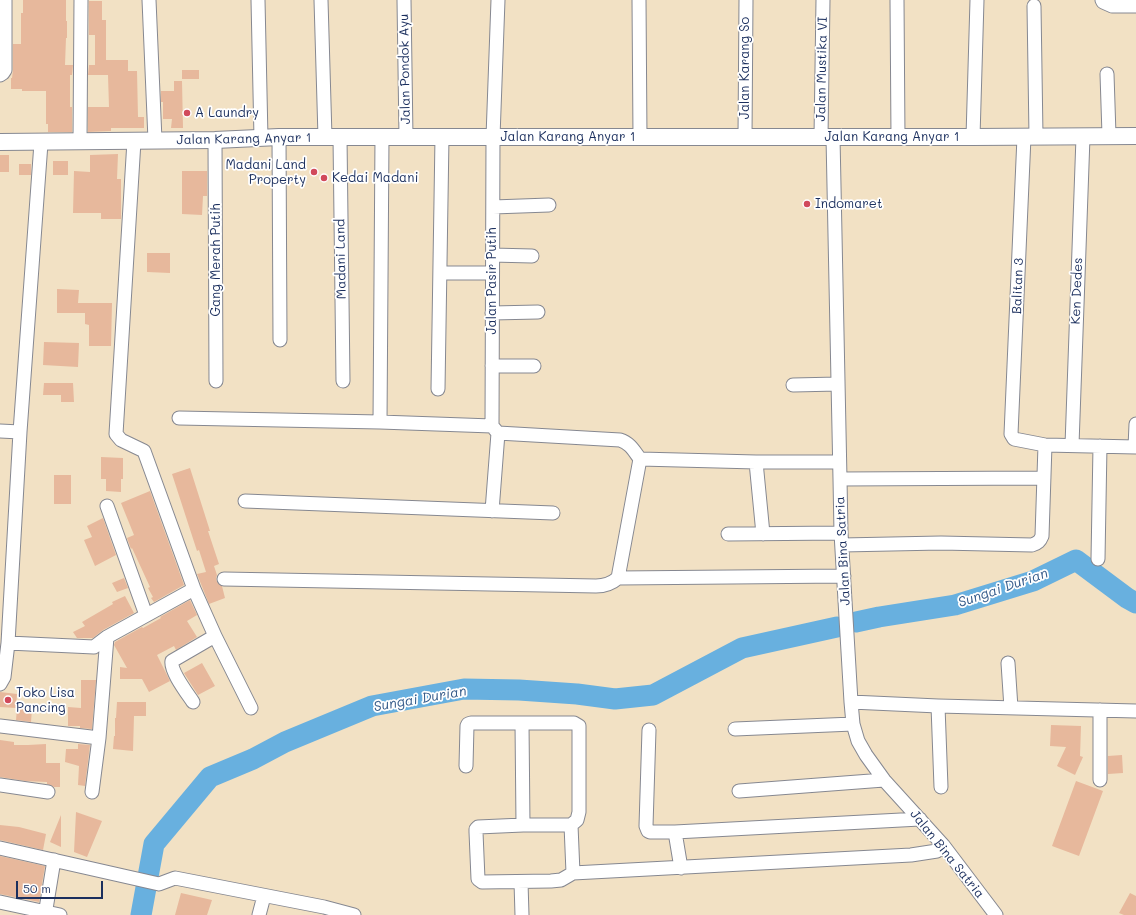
<!DOCTYPE html>
<style>
body{margin:0}
#map{position:relative;width:1136px;height:915px;overflow:hidden;background:#f2e1c4;font-family:Mali,sans-serif}
canvas{display:block}
.scale{position:absolute;left:16px;top:881px;width:87px;height:18px;box-sizing:border-box;border:2px solid #1b2f5e;border-top:0;padding-left:5px;font-size:12px;line-height:14px;white-space:nowrap;color:#1b2f5e;-webkit-text-stroke:3px #fff;paint-order:stroke}
</style>
<div id="map">
<canvas width="1136" height="915"></canvas>
<div class="scale">50 m</div>
</div>
<script>
const c = document.querySelector('canvas').getContext('2d');
c.lineJoin = 'round';
function stroke(path, color, width, dash) { c.strokeStyle = color; c.lineWidth = width; c.lineCap = dash ? 'butt' : 'round'; c.setLineDash(dash || []); c.stroke(path); }
function fill(path, color) { c.fillStyle = color; c.fill(path, 'evenodd'); }
function label(font, color, halo, rows, align = 'center') {
  c.font = font + ' Mali,sans-serif'; c.lineWidth = 3.5; c.setLineDash([]); c.textBaseline = 'middle'; c.strokeStyle = halo; c.fillStyle = color; for (const [text, x, y, turn = 0] of rows) {
    c.save(); c.translate(x, y); c.rotate((+turn || 0) * Math.PI / 180); c.textAlign = isNaN(turn) ? turn : align; if (halo) c.strokeText(text, 0, 0); c.fillText(text, 0, 0); c.restore();
  }
}
const river = new Path2D(`
 M856 622 879 617 955 605 1033 581 1076 560 1127 598 1136 603
 M141 915 154 844 210 777 253 759 285 742 372 706 464 689 519 690 577 694 615 699 653 695 742 648 837 627`);
const building = new Path2D(`
 M23 0H66V21H67V38H66L65 65H73L72 75H70V107H72V132H48V124H46V91H22V89H11V78H12L13 70V44H21V13H23Z
 M89 1H102V20H106V60H128V71H137L138 117H144V128H111V131L88 132V107H109L108 75H88L89 65H95V35H89Z
 M182 70H199V79H182Z
 M174 81H182L183 128H171L172 119H163V102H161V91H174Z
 M118 154 117 179H121V219H101V213H73L74 171 90 172V155Z
 M0 155H9V172H0Z
 M53 161H68V175H53Z
 M19 164H31V175H19Z
 M182 171H207V196H203L202 215 182 214Z
 M147 253H170V273L147 272Z
 M57 289 79 290 78 303H112L111 346H89V325L85 324V313H57Z
 M44 342 79 343 78 367 43 365Z
 M44 383H73L74 402H61V395H43Z
 M101 457 123 458V479H121V492L106 491V479H101Z
 M190 468 210 531H208L219 564 214 566 217 575 216 578 217 582 222 586 225 598 209 604 197 574 206 572 199 550 197 551 172 474Z
 M54 475H71V504H54Z
 M150 491 184 585 154 602 151 598 153 597 148 588 150 587 132 548 131 549 127 538 134 535 121 503Z
 M103 518 116 555 95 566 84 540 92 537 87 526Z
 M124 578 128 588 117 592 112 583Z
 M125 596 134 613 103 630 93 638H77L73 632 85 626 82 622 113 604 112 602Z
 M190 600 197 615 187 621 197 637 176 650 174 646 157 655 170 681 149 692 142 679H120V667L127 668 114 645 115 642 142 627 143 628 161 618 160 617Z
 M202 663 215 686 198 695 184 673Z
 M81 680H96L92 729 80 728V726H68V707L81 708Z
 M0 692 17 694 16 708 0 707Z
 M117 702H146V716H134L133 751 113 749 114 736H115V718H116Z
 M17 708 32 709 31 722 16 720Z
 M1051 725 1081 726 1080 756 1083 757 1075 775 1057 766 1066 747 1050 746Z
 M0 740 14 742V745H28L46 744V763H60V787H54L47 784V782L25 781 0 777Z
 M78 744 90 745 85 786 78 785 79 766 65 762 66 749H78Z
 M1122 755 1123 773 1108 774V756Z
 M1076 781 1103 791 1079 856 1052 846Z
 M76 812 102 821 87 857 74 852Z
 M61 815V847L50 842Z
 M0 825 19 827 46 834 43 850 0 840Z
 M0 856 45 866 39 902 0 894Z
 M181 893 212 900 207 915H175Z
 M1130 893 1136 896V915H1124L1119 913Z`);
const minor = new Path2D(`
 M149 0 155 140
 M258 0 261 138
 M321 0 325 137
 M404 0 406 137
 M639 0 640 137
 M897 0 898 137
 M1102 0 1103 2 1112 6H1136
 M1034 6 1036 136
 M1107 74 1109 135
 M0 75 3 73 5 70V0
 M279 137 280 340
 M340 137 343 381
 M745 137 746 0
 M821 137 823 0
 M833 137 840 479 841 533 851 702 853 724 858 741 866 755 884 780 943 845 996 915
 M973 137 977 0
 M1024 137 1011 434 1014 439 1045 445 1136 447
 M215 140 216 381
 M80 141 81 0
 M493 207 549 205
 M492 255 532 256
 M440 273H492
 M492 313 538 312
 M492 366H534
 M793 385 838 384
 M438 389 442 137
 M179 418 380 422 492 426 498 433 620 440C630 443 634 451 640 459L618 578C611 584 604 586 596 586L224 579
 M380 422 382 137
 M492 426 493 137 498 0
 M0 431 20 432
 M1072 445 1083 137
 M1135 447 1136 424
 M640 459 756 462H839
 M756 462 763 534
 M840 479 1044 478
 M245 501 553 513
 M107 506 146 615
 M492 511 498 433
 M728 534 841 533
 M842 545 941 543 1032 545C1038 543 1040 541 1042 536L1045 445
 M1098 559 1100 446
 M618 578 844 576
 M215 636 251 708
 M8 643 94 647 107 637 194 589 144 451 121 440 116 434 134 141
 M1008 663 1011 708
 M0 684 4 677 8 643 20 432 41 143
 M193 702C187 693 170 671 172 661L215 636 194 589
 M851 702 938 706 1136 711
 M938 706 941 787
 M1100 710V780
 M522 723 523 825
 M0 726 99 738
 M735 729 853 724
 M649 730 646 826 648 831 650 832H675L920 819
 M466 766 467 726 468 724 471 723H574L579 726V812L577 820 571 825 573 873
 M0 785 48 792
 M739 791 884 780
 M92 792 99 738 107 637
 M571 825H523L478 827 476 829V832L478 879 482 882 551 881 561 880 573 873 911 855 937 851 943 845
 M675 832 681 868
 M0 848 159 884 175 878 324 907 354 915
 M521 882 522 915
 M0 902 60 915
 M45 915 54 860
 M259 915 264 896`);
const major = new Path2D(`
 M0 142 215 140 279 137H973L1136 136`);
const markers = [
 [187,113,4,"#d1495b"],
 [314,172,4,"#d1495b"],
 [324,178,4,"#d1495b"],
 [807,204,4,"#d1495b"],
 [8,700,4,"#d1495b"]
];
const streetNames = [
 ["Jalan Karang So",745,68,-90],
 ["Jalan Pondok Ayu",405,69,-91],
 ["Jalan Mustika VI",822,69,-89],
 ["Jalan Karang Anyar 1",568,137],
 ["Jalan Karang Anyar 1",892,137],
 ["Jalan Karang Anyar 1",244,139,-1],
 ["Madani Land",341,259,-91],
 ["Gang Merah Putih",216,260,-90],
 ["Jalan Pasir Putih",492,281,-90],
 ["Balitan 3",1018,286,-88],
 ["Ken Dedes",1077,291,-88],
 ["Jalan Bina Satria",843,551,-93],
 ["Jalan Bina Satria",947,854,51]
];
const poiNames = [
 ["A Laundry",195,113],
 ["Madani Land",306,165,"right"],
 ["Property",306,180,"right"],
 ["Kedai Madani",332,178],
 ["Indomaret",815,204],
 ["Toko Lisa",16,693],
 ["Pancing",16,708]
];
const waterNames = [
 ["Sungai Durian",1003,588,-19],
 ["Sungai Durian",420,699,-10]
];
stroke(river, '#68b0df', 21);
fill(building, '#e7b89c');
stroke(minor, '#868891', 15);
stroke(major, '#868891', 18);
stroke(minor, '#fff', 13);
stroke(major, '#fff', 16);
for (const [x, y, r, color] of markers) { const dot = new Path2D(); dot.arc(x, y, r, 0, 2 * Math.PI); c.fillStyle = color; c.fill(dot); stroke(dot, '#fff', 1.5); }
label('13px', '#1b2f5e', '#fff', streetNames);
label('13px', '#1b2f5e', '#fff', poiNames, 'left');
label('italic 14px', '#365c8b', '#fff', waterNames);
</script>
